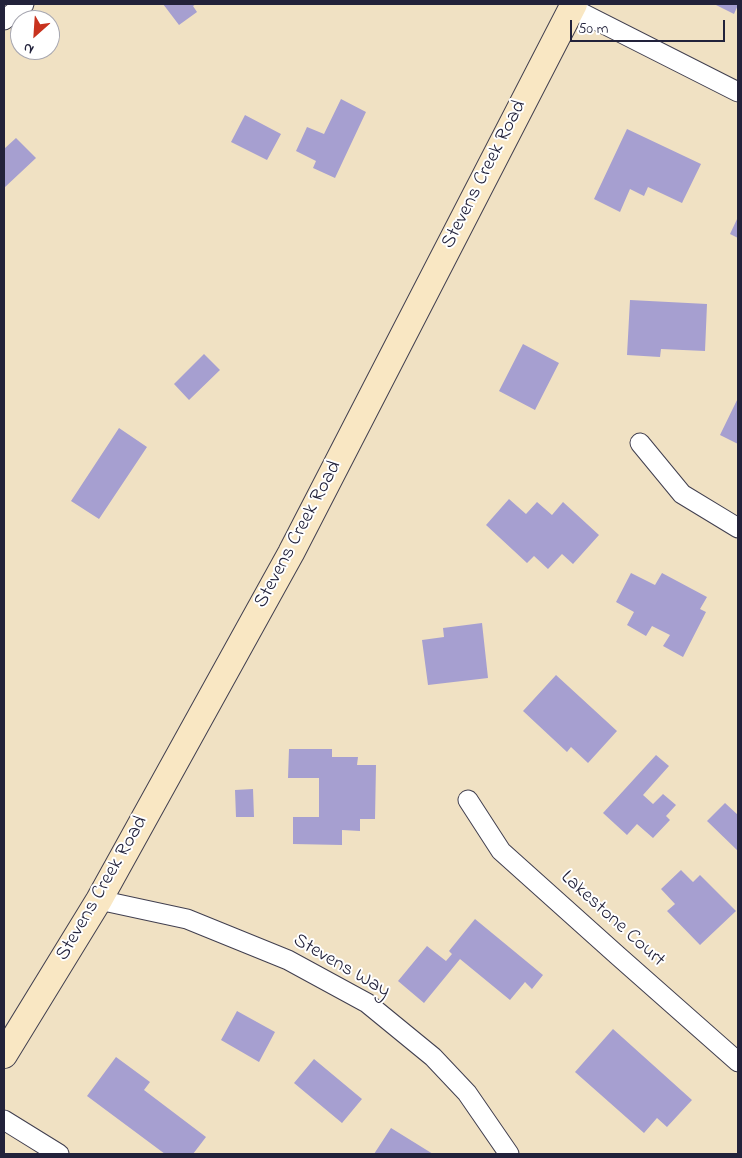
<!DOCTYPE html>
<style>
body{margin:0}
#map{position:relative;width:742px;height:1158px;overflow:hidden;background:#f0e1c3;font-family:"Indie Flower",sans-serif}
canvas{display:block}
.frame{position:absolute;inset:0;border:5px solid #22223b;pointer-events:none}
.north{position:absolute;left:10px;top:10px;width:50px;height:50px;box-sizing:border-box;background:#fff;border:1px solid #a7a7b1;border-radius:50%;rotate:206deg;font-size:14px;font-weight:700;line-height:20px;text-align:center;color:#22223b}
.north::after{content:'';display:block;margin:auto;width:18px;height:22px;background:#c8321e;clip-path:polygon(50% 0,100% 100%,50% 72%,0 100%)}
.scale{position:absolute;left:570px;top:20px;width:155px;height:22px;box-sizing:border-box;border:2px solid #22223b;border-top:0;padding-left:6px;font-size:15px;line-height:18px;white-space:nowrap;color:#22223b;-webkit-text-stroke:4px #fff;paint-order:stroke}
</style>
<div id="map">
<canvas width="742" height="1158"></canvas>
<div class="frame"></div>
<div class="north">N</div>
<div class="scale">50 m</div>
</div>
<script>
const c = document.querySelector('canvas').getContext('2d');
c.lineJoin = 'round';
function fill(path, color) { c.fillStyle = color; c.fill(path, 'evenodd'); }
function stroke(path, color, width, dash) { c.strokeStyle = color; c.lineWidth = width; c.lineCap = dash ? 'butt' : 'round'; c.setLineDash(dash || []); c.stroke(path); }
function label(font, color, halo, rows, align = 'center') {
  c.font = font + ' "Indie Flower",sans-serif'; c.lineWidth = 4; c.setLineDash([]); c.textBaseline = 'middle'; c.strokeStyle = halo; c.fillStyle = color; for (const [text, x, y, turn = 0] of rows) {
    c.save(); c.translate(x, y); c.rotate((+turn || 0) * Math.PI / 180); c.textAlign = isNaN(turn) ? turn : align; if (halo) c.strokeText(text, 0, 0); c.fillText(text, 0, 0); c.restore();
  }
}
const building = new Path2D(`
 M163 4H196L193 6 197 12 179 25Z
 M714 4H738V5L734 14Z
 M341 99 366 112 335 178 313 168 316 161 296 151 307 127 324 134Z
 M245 115 281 134 267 160 231 142Z
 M627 129 701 164 682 203 648 187 644 196 630 189 620 212 594 199Z
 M16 138 36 158 4 188V149Z
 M738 217V238L730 234Z
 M630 300 707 304 705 351 661 349 660 357 627 355Z
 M523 344 559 363 535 410 499 391Z
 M204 354 220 370 189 400 174 384Z
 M738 398V444L720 435Z
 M119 428 147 447 99 519 71 501Z
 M509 499 526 514 537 502 552 515 563 502 599 535 573 564 562 554 548 569 534 556 527 563 486 525Z
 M631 573 655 585 662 573 707 597 700 609 706 612 683 657 663 646 670 635 652 626 646 636 627 625 634 612 616 602Z
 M482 623 488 678 428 685 422 640 444 637 443 628Z
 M556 675 617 731 588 763 571 747 567 752 523 711Z
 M289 749H332V757H358L357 765H376L375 819H360V831L342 830V845L293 844V817H319V778H288Z
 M656 755 669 766 643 795 653 804 663 794 676 805 666 816 670 820 653 838 637 824 627 835 603 813Z
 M253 789 254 817H236L235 790Z
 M725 803 738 815V851L707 821Z
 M681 870 693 882 700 875 736 911 700 945 667 911 675 904 661 889Z
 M475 919 543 975 532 989 525 982 510 1000 460 959 424 1003 398 981 427 946 446 961 452 954 449 951Z
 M237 1011 275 1032 259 1062 221 1040Z
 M613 1029 692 1100 667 1127 657 1118 644 1133 575 1072Z
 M116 1057 150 1082 144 1090 206 1137 193 1154H165L87 1096Z
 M314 1059 362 1099 342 1123 294 1083Z
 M391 1128 433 1154H374Z`);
const street = new Path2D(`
 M572 8 738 92
 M4 20 24 4
 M640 443 682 494 738 528
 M468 800 501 851 617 955 738 1062
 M99 900 187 919 288 960 367 1003 433 1057 467 1093 509 1154
 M4 1120 59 1154`);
const secondary = new Path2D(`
 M4 1055 99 900 291 553 574 4`);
const streetNames = [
 ["Stevens Creek Road",485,175,-63],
 ["Stevens Creek Road",299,535,-62],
 ["Stevens Creek Road",103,889,-60],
 ["Lakestone Court",612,920,42],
 ["Stevens Way",341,967,30]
];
fill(building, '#a69fd0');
stroke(street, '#413f4f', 21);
stroke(secondary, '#413f4f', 28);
stroke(street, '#fff', 19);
stroke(secondary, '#f9e7c3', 26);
label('20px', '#22223b', '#fff', streetNames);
</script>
